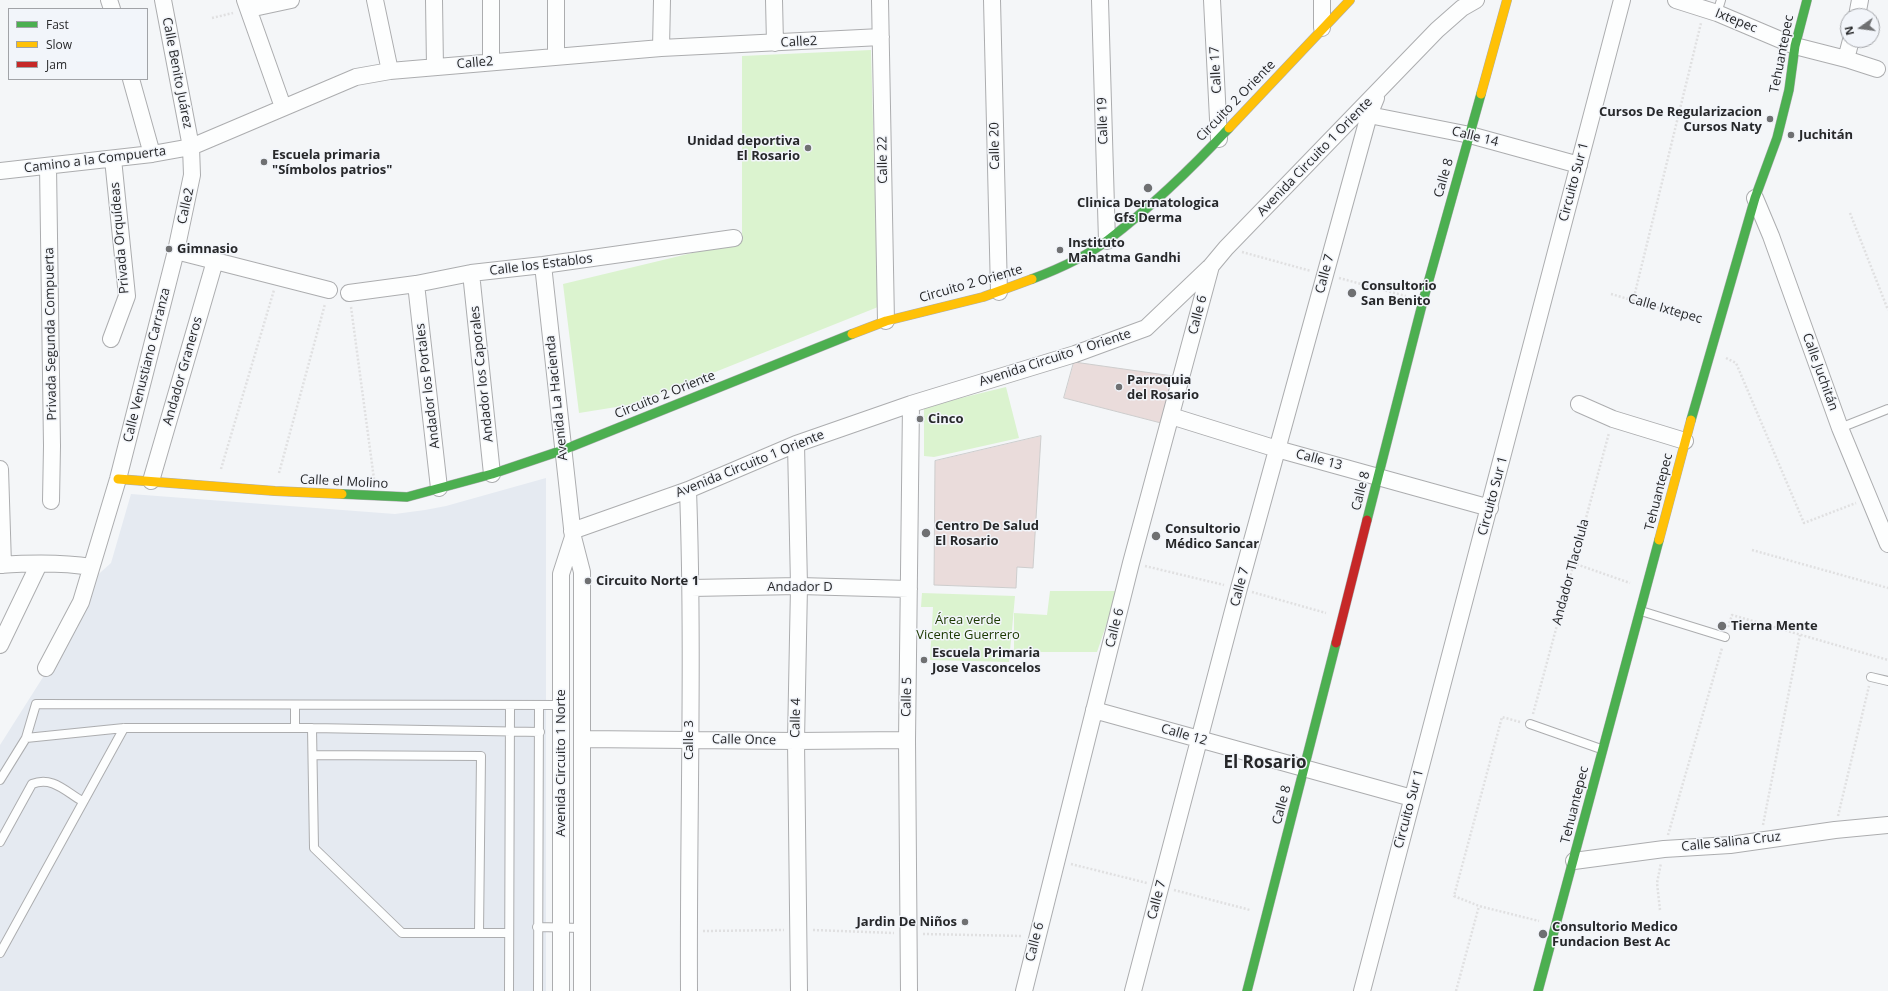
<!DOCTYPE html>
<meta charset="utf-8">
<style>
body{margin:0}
#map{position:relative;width:1888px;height:991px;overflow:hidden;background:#f4f6f8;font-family:"Open Sans",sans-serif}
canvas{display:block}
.legend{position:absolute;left:8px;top:8px;width:140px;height:72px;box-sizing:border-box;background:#f2f5fa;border:1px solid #a1a3a7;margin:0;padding:5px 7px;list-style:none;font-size:12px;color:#27282a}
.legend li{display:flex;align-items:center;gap:8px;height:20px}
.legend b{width:20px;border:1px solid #a1a3a7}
.north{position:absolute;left:1840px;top:8px;width:40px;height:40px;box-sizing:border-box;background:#f2f5fa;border:1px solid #a1a3a7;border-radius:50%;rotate:256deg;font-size:11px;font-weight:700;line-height:16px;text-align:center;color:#27282a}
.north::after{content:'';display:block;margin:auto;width:14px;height:18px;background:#6f7072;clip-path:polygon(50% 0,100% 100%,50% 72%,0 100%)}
</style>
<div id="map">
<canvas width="1888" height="991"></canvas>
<ul class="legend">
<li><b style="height:5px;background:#4caf50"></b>Fast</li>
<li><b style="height:5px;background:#ffc107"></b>Slow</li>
<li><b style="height:5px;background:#c62828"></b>Jam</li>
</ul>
<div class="north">N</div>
</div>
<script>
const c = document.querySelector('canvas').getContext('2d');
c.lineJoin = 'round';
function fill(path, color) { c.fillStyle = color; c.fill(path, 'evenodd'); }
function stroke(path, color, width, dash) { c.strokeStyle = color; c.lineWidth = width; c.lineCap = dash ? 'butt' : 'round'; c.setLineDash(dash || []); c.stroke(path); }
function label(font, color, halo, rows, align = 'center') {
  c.font = font + ' "Open Sans",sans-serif'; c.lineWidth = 3; c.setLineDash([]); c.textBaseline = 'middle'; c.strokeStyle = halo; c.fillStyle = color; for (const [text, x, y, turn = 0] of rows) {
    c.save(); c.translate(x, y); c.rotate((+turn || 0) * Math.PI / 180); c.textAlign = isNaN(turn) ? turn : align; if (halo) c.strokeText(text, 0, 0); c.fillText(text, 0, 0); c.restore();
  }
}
const built = new Path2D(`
 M546 478V991H0V745L45 674 92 580 111 563 131 494 395 514 425 510 446 506Z`);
const green = new Path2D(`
 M871 50 878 307 635 404 579 413 563 284 742 241V56Z
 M1006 387 1019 438 934 457 924 456V407Z
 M1050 591H1118L1097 652H1014V613L1047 615Z
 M922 593 1015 596 1009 662 930 660 933 607H921Z`);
const building = new Path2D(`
 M1074 362 1173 376 1161 423 1064 398Z
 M1041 436 1033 568 1017 567 1016 588 934 585 935 461Z`);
const path = new Path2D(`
 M212 18 233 13
 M1850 213 1888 310
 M1242 252 1311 271
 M1339 278 1406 296
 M1611 294 1701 320
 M1633 301 1701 23
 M351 307 374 479
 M1726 358 1736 363 1804 523 1856 503
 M221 469 274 290
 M279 473 325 304
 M1752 550 1888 588
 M1573 563 1630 583
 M1145 566 1224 585
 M1252 592 1326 613
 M1728 627 1732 615 1888 660
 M1533 714 1609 433
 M1520 722 1502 717 1454 896 1479 906 1539 921
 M1838 816 1869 686
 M1763 825 1800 635
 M1668 835 1722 648
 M1071 864 1147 883
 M1174 890 1250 910
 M1660 910 1657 883 1661 863
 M813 930 894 933
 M703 931 784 930
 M923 934 1022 936
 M1456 991 1479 906`);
const lane = new Path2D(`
 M1717 13 1721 0
 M1840 428 1888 409
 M1641 611 1725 637
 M1871 677 1888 681
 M1530 724 1601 749
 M295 728V705
 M312 728 314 848 402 933H509
 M26 738 124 728H312L540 732
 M313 755 481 756 479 932
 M0 780 26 738 36 704 562 705
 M0 842 32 784C52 776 65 791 82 801
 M537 927 582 928
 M0 953 124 728
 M509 991 510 706
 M538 991 539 705`);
const street = new Path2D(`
 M109 0 112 9
 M245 0 283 107
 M375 0 390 71
 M434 0 435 67
 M491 0V62
 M774 0 775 43
 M880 0 886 321
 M992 0 999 292
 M1100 0 1107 241
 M1212 0 1219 139
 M1322 0V28
 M1676 0 1717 13 1795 46 1846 59 1877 69
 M249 9 291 0
 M1857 16 1860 0
 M661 48 662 0
 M556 56V0
 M1846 59 1851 40
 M131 79 152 154
 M1369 115 1470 135 1579 165
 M48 166 52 446 51 501
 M0 171 152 154 191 147 356 77 390 71 661 48 881 37
 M1755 198 1771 236 1840 428 1888 544
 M176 251 329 290
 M543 265 573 537 582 572V991
 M471 273 492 474
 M416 284 439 488
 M349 293 416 284 471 273 543 265 734 238
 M111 339 127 296 113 159
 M1579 404 1613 419 1685 441
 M1171 416 1277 449 1490 508
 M796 444 799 586 796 741 799 991
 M0 469 3 565
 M151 481 215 261
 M688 490C694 657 688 824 689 991
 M572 531 688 490 796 444 911 404 1075 354 1146 328 1211 266 1226 248 1437 30 1462 8 1476 0
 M0 565C30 563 61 562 91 567
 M691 588 799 586 909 589
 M0 645 39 564
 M46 668 81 602 118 479 176 251 192 175 191 147 163 0
 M1094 710 1412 798
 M582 739 796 741 907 740
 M1574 861 1664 849 1730 845 1835 830 1888 825
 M561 991V574L573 537
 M909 991 907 740 911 404
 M1024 991 1131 563 1211 266
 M1133 991 1239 588 1369 115 1376 98
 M1362 991 1622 0`);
const fast = new Path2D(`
 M1032 279C1056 270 1087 256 1108 240 1151 207 1192 168 1229 128
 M1691 420 1755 198 1777 138 1789 90 1795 46 1807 0
 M342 494 407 497 492 474 563 450 852 334
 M1367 520 1423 301 1481 94
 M1247 991 1336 643
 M1538 991 1659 540`);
const slow = new Path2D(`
 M1481 94 1507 0
 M1229 128 1350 0
 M852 334 886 321 983 297 1032 279
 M118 479 275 491 342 494
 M1659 540 1691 420`);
const jam = new Path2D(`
 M1336 643 1367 520`);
const markers = [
 [1770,119,4,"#6f7072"],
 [1791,135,4,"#6f7072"],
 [808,148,4,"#6f7072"],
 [264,162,4,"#6f7072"],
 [1148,188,5,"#6f7072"],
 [169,249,4,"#6f7072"],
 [1060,250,4,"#6f7072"],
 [1352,293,5,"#6f7072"],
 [1119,387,4,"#6f7072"],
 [920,419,4,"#6f7072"],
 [926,533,5,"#6f7072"],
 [1156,536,5,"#6f7072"],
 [588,581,4,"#6f7072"],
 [1722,626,5,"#6f7072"],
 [924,660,4,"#6f7072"],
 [965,922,4,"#6f7072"],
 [1543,934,5,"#6f7072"]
];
const streetNames = [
 ["Ixtepec",1736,21,22],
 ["Calle2",799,42,-3],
 ["Tehuantepec",1782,54,-79],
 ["Calle2",475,63,-5],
 ["Calle 17",1216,70,-93],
 ["Calle Benito Juárez",177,73,79],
 ["Circuito 2 Oriente",1236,101,-46],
 ["Calle 19",1103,121,-92],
 ["Calle 14",1475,137,14],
 ["Calle 20",995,146,-91],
 ["Avenida Circuito 1 Oriente",1315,157,-46],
 ["Camino a la Compuerta",95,160,-7],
 ["Calle 22",883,160,-91],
 ["Calle 8",1444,178,-74],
 ["Circuito Sur 1",1574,182,-75],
 ["Calle2",186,206,-78],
 ["Privada Orquídeas",120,238,-95],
 ["Calle los Establos",541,265,-7],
 ["Calle 7",1325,274,-75],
 ["Circuito 2 Oriente",971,284,-16],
 ["Calle Ixtepec",1665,309,16],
 ["Calle 6",1198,315,-75],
 ["Privada Segunda Compuerta",51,334,-91],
 ["Avenida Circuito 1 Oriente",1055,358,-18],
 ["Calle Venustiano Carranza",147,365,-76],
 ["Andador Graneros",183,371,-74],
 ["Calle Juchitán",1820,372,70],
 ["Andador los Caporales",482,374,-96],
 ["Andador los Portales",428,386,-97],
 ["Circuito 2 Oriente",665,395,-22],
 ["Avenida La Hacienda",557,398,-96],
 ["Calle 13",1319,460,15],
 ["Avenida Circuito 1 Oriente",750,464,-22],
 ["Calle el Molino",344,482,3],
 ["Calle 8",1361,491,-76],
 ["Tehuantepec",1659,492,-76],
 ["Circuito Sur 1",1493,496,-75],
 ["Andador Tlacolula",1571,572,-75],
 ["Andador D",800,587],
 ["Calle 7",1240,587,-75],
 ["Calle 6",1115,628,-76],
 ["Calle 5",907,697,-89],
 ["Calle 4",796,718,-89],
 ["Calle 12",1184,735,16],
 ["Calle 3",689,740,-90],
 ["Calle Once",744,740,1],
 ["Avenida Circuito 1 Norte",561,763,-90],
 ["Calle 8",1282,805,-75],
 ["Tehuantepec",1575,805,-76],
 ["Circuito Sur 1",1409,809,-75],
 ["Calle Salina Cruz",1731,842,-6],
 ["Calle 7",1157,900,-75],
 ["Calle 6",1035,942,-76]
];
const poiNames = [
 ["Cursos De Regularizacion",1762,112,"right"],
 ["Cursos Naty",1762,127,"right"],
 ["Juchitán",1799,135],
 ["Unidad deportiva",800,141,"right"],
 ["El Rosario",800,156,"right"],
 ["Escuela primaria",272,155],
 ["\"Símbolos patrios\"",272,170],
 ["Clinica Dermatologica",1148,203,"center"],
 ["Gfs Derma",1148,218,"center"],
 ["Instituto",1068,243],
 ["Mahatma Gandhi",1068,258],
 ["Gimnasio",177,249],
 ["Consultorio",1361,286],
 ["San Benito",1361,301],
 ["Parroquia",1127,380],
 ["del Rosario",1127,395],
 ["Cinco",928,419],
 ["Centro De Salud",935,526],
 ["El Rosario",935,541],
 ["Consultorio",1165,529],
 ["Médico Sancar",1165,544],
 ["Circuito Norte 1",596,581],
 ["Tierna Mente",1731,626],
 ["Escuela Primaria",932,653],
 ["Jose Vasconcelos",932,668],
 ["Jardin De Niños",957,922,"right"],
 ["Consultorio Medico",1552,927],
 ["Fundacion Best Ac",1552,942]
];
const parkNames = [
 ["Área verde",968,620],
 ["Vicente Guerrero",968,635]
];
const districtNames = [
 ["El Rosario",1265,763]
];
fill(built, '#e5eaf1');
fill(green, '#dbf3cf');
fill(building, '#eadcdb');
stroke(building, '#cdcdcd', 1);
stroke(lane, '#acadaf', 10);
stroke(street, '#acadaf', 18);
stroke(fast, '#acadaf', 10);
stroke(slow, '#acadaf', 10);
stroke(jam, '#acadaf', 10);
stroke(path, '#e0e0e1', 2.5, [2, 2]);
stroke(lane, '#fdfefe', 8);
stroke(street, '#fdfefe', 16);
stroke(fast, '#4caf50', 9);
stroke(slow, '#ffc107', 9);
stroke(jam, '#c62828', 9);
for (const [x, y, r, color] of markers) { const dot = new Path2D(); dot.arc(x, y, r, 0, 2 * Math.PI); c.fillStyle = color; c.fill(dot); stroke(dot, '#f2f5fa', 1.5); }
label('13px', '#27282a', '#f2f5fa', streetNames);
label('bold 13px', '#27282a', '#f2f5fa', poiNames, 'left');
label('13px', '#1c3901', '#f2f5fa', parkNames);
label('bold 17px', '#27282a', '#f2f5fa', districtNames);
</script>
